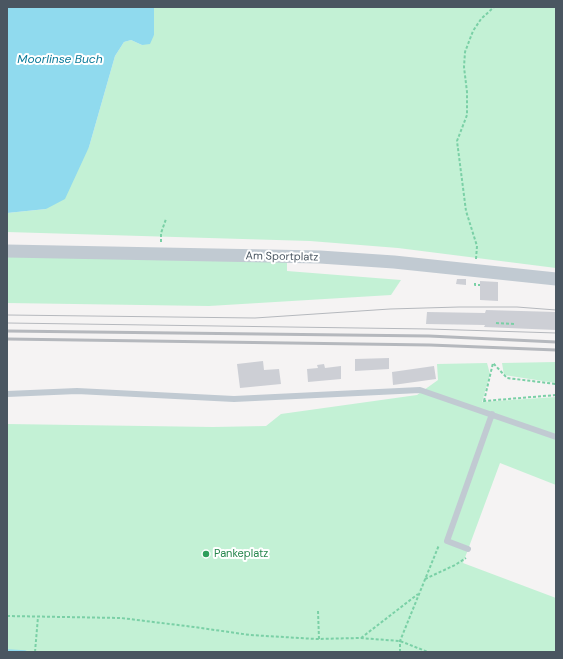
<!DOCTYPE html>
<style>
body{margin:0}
#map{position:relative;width:563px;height:659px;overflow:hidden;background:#f5f3f3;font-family:"DM Sans",sans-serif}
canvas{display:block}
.frame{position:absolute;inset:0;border:8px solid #4a5661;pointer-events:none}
</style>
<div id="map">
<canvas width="563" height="659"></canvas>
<div class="frame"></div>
</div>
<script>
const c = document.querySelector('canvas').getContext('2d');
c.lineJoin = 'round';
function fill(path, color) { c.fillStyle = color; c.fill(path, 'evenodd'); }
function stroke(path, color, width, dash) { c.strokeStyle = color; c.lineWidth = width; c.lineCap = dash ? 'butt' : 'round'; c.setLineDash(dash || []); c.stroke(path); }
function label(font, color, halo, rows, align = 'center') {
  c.font = font + ' "DM Sans",sans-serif'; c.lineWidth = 4; c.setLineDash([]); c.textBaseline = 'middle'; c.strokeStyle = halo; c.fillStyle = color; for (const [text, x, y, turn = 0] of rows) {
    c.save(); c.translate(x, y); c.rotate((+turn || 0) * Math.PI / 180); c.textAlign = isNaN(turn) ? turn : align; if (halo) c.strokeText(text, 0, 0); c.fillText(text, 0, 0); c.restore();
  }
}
const green = new Path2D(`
 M154 7H556V268L398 248 310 241 7 232V213L46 209 89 147 115 56 124 42 131 40 142 45 154 35Z
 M7 255 287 261V271L401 280 391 295 209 306 7 303Z
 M556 362V383L504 375 502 363Z
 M487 363 490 374 482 402 556 397V485L500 463 463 563 556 598V652H7V424L213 427 266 426 281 414 417 395 438 380 437 364Z`);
const water = new Path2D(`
 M7 7H154V35L150 44 142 45 131 40 124 42 115 56 89 147 65 199 46 209 7 213Z`);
const stream = new Path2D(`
 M7 651 25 652`);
const building = new Path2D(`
 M457 279H466V285L456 284Z
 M480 281 498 282V301L480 300Z
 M486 310 556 312V330L484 327 485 325 426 324 427 312 485 313Z
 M389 358V369L355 371V359Z
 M263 361 264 370 279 369 281 384 240 388 237 364Z
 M324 364 325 368 341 366V379L308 382 307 369 318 368 317 365Z
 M434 366 436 379 393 385 392 372Z`);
const path = new Path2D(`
 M161 242V233L166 219
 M476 259 477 246 466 211 457 141 467 115V92L464 67 465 52 473 31 481 19 494 7
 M475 283V285H480
 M496 323 515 324
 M484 401 493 363 507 378 556 384V395L484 401 485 403
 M425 579 455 565 466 558
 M318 611 319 639
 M7 616 121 618 194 627 250 635 316 639 360 638 400 641 428 652
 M361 638 418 594
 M35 652 38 617
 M400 652V641L439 545`);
const lane = new Path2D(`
 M7 394 77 391 234 399 420 390 556 437
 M468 549 447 541 492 414`);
const street = new Path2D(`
 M7 251 320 257 394 262 556 279`);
const tram = new Path2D(`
 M7 315 255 318 390 309 459 307H517L556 310
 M7 323 429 329 556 333`);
const rail = new Path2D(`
 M7 331 429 336 556 342
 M7 339 430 345 556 350`);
const markers = [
 [206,554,4,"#2e9e5b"]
];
const streetNames = [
 ["Am Sportplatz",282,257,1]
];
const leisureNames = [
 ["Pankeplatz",214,554]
];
const waterNames = [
 ["Moorlinse Buch",60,60]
];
fill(green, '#c3f1d5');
fill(water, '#90daee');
stroke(stream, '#90daee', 3.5);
fill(building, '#cdcfd5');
stroke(path, '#7ad0a6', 2, [3, 2]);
stroke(lane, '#c1cad2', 6);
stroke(street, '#c1cad2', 13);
stroke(tram, '#b5b8bd', 1);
stroke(rail, '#b5b8bd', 3);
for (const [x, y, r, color] of markers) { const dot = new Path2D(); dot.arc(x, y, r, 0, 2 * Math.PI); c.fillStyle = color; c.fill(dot); stroke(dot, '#fff', 1.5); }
label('11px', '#4a5661', '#fff', streetNames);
label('11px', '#27864d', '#fff', leisureNames, 'left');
label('italic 12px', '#0c7c9b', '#fff', waterNames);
</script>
